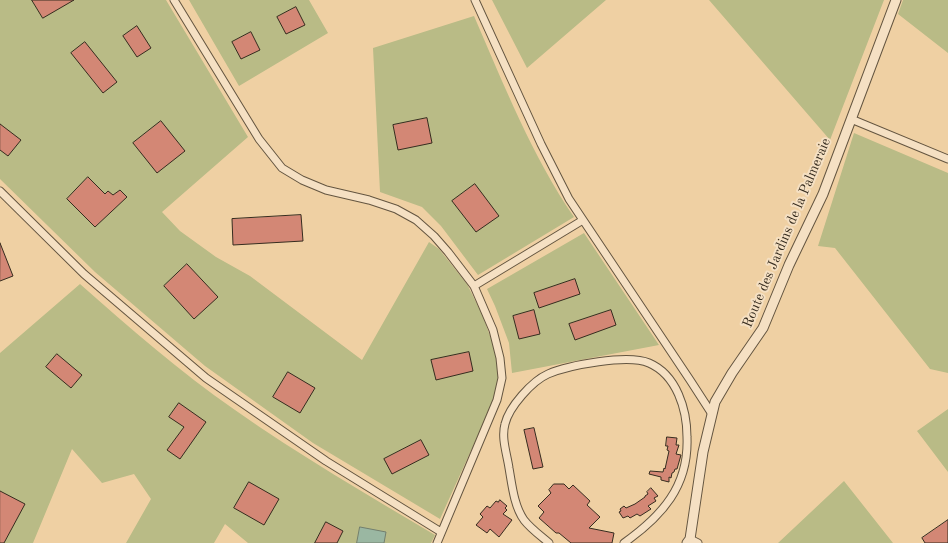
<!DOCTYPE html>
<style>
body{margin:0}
canvas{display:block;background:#efd0a3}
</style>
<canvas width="948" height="543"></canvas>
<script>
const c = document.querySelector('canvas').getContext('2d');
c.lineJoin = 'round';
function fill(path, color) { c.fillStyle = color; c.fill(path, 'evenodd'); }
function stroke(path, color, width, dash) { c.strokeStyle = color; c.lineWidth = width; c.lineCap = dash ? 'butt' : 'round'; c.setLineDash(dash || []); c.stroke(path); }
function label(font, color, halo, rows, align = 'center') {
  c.font = font + ' "Old Standard TT",serif'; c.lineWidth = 4; c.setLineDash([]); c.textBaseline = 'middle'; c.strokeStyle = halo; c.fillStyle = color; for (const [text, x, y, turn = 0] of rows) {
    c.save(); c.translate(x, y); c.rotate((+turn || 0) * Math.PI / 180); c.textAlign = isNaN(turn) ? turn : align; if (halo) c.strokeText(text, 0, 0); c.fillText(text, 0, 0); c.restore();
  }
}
const green = new Path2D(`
 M0 0H166L248 137 162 212 180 231 216 257 250 276 362 360 429 242 439 249 467 284 482 314 497 355 499 382 488 413 440 519 313 443 205 366 95 272 0 179Z
 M189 0H309L328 33 239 86Z
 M492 0H606L527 68Z
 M709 0H884L830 140Z
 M903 0H948V53L898 14Z
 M474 16C504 85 532 156 574 217L478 275 441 226 422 207 380 192 373 48Z
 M854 133 948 173V373L930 369 835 248 818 246Z
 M584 233 659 345 512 373 509 343 495 306 487 289Z
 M80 284C130 328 180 372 235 410 299 455 368 495 435 535L431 543H248L225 524 214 543H126L151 499 134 474 102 483 72 449 33 543H0V353Z
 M948 409V472L917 431Z
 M844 481 893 543H778Z`);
const water = new Path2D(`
 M360 527 386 532 384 543H357Z`);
const building = new Path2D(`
 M32 0H74L43 18Z
 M296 7 305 25 286 34 277 17Z
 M137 26 151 48 137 57 123 36Z
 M251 32 260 50 241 59 232 42Z
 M85 42 117 82 103 93 71 53Z
 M427 118 432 143 398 150 393 125Z
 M161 121 185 151 157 173 133 143Z
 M0 124 21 140 8 156 0 150Z
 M88 177 105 194 108 191 113 195 120 190 127 197 95 227 67 199Z
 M475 184 499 216 476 232 452 201Z
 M301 215 303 241 233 245 232 219Z
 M0 243 13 276 0 281Z
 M187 264 218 297 194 319 164 286Z
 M575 279 580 294 539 308 534 293Z
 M534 310 540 334 519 339 513 316Z
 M611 310 616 325 575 340 569 324Z
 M469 352 473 371 436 380 431 360Z
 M57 354 82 375 71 388 46 367Z
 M288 372 315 388 300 413 273 397Z
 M179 403 206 422 180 459 167 450 184 427 169 417Z
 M534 428 543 467 533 469 524 430Z
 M667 437 677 438 676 445H679L676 454 681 455 677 469H675L674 472 672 473 671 478 669 477V482L661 480V477L649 474 650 471 663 472 664 468 665 469 669 451 667 450 668 446H666Z
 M421 440 429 455 392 474 384 459Z
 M249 482 279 499 264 525 234 508Z
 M554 484H564L569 489 573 485 590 501 587 505 600 517 589 528 614 533 612 543H571L559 533H556L539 518 544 512 538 506 551 493 549 490Z
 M651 488 658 496 654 498 656 501 648 506 651 509 640 516 637 514 630 518 628 516 623 518 619 512 621 511 620 509 624 506 626 508 635 504 645 497V496L648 494 647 492Z
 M0 491 25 504 4 543H0Z
 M500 500 507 506 505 508 507 510 503 514 512 520 499 537 490 529 487 533 476 525 483 517 480 514 487 506 490 508 496 501 498 502Z
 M948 520V543H925L922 538Z
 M326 522 343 531 337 543H315Z`);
const minor = new Path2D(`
 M174 0 259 139 282 168 302 180 326 190 369 200 396 209 416 220 434 236 448 252 474 286 493 330 500 358 502 378 497 400 437 543
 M475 0 541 144 569 199 690 380 712 414
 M851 119 948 159
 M0 191 84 274 206 378 326 461 441 532
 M474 286 583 220
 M690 539 698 543
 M549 543C541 536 531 529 524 520 514 506 512 485 509 468 507 454 501 438 505 424 509 407 532 381 548 374 569 365 628 354 649 363 677 375 687 410 687 437 689 486 662 516 624 543`);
const tertiary = new Path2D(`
 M687 543 690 539 703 452 715 402 732 373 763 328 789 265 823 194 896 0`);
const streetNames = [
 ["Route des Jardins de la Palmeraie",787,233,-67]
];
fill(green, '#b9bb86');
fill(water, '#9ab7a2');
stroke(water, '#727f6e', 1);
fill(building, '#d38775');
stroke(building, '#362c1f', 1);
stroke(minor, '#645540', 9);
stroke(tertiary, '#645540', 11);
stroke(minor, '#f5e0c3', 7);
stroke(tertiary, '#f5e0c3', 9);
label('14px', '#362c1f', '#f5e0c3', streetNames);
</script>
